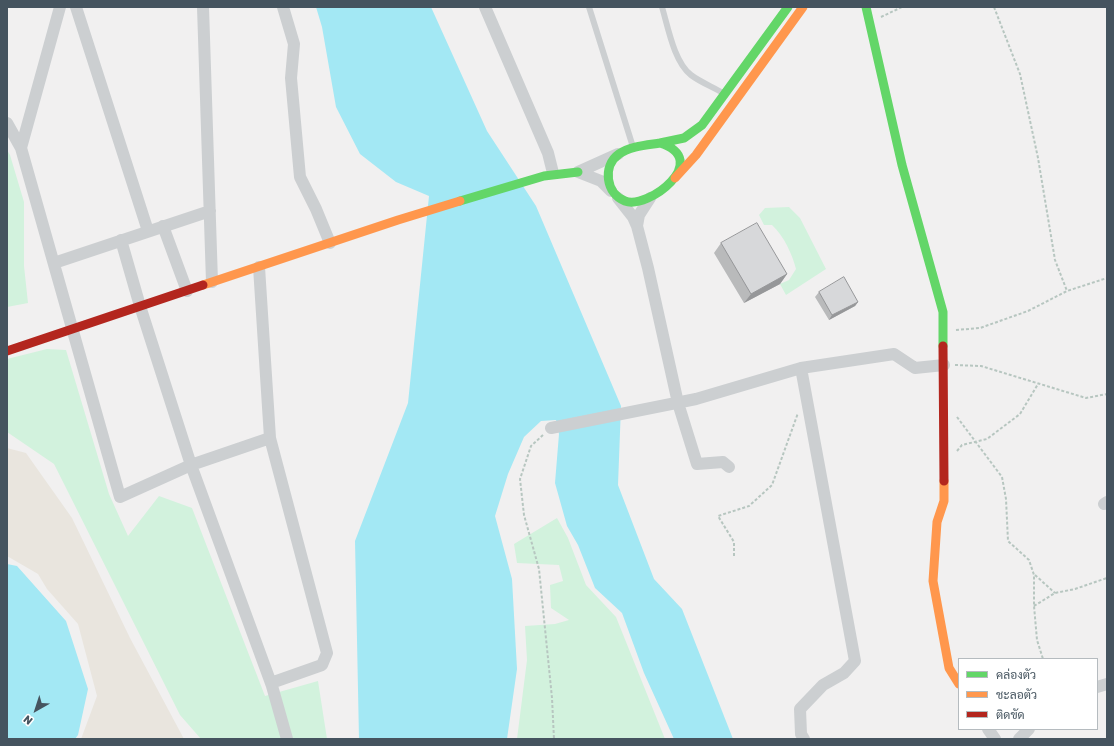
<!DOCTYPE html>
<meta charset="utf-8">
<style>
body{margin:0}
#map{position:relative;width:1114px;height:746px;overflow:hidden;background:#f1f0f0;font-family:Rubik,Sarabun,sans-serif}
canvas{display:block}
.frame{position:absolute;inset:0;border:8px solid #45545f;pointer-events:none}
.legend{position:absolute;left:958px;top:658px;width:140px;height:72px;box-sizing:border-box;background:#fff;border:1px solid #b5bbbf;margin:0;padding:5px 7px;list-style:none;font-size:12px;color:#45545f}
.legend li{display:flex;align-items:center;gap:8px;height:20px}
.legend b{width:20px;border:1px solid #b5bbbf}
.north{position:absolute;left:16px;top:690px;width:40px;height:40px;-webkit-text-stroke:3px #fff;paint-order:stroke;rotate:219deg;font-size:11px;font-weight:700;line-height:16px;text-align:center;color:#45545f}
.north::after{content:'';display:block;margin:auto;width:14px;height:18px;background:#45545f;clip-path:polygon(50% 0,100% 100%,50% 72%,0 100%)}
</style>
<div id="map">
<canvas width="1114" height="746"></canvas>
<div class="frame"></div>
<ul class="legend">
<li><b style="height:5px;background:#63d668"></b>คล่องตัว</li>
<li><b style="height:5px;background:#ff974d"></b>ชะลอตัว</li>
<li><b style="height:5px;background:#b3261e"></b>ติดขัด</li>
</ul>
<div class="north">N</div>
</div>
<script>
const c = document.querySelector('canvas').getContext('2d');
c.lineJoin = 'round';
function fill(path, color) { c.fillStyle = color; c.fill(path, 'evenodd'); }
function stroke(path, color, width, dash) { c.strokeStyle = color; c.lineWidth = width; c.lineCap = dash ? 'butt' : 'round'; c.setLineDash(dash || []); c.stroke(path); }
const green = new Path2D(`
 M7 150 10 155 24 202V266L28 303 7 307Z
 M789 207 800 218 826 269 786 295 780 284 789 280 796 269C792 254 784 236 772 225H764L759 215 765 208Z
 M47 349 66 350 109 494 128 536 159 496 192 508 265 696 318 681 327 739H201L180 715 54 464 7 432V359Z
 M557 518 568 538 586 585 616 617 665 739H517L527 660 525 626 555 624 569 620 551 608 550 585 563 581 559 565 517 563 514 544Z`);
const sand = new Path2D(`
 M7 448 26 453 72 518 130 638 184 739H81L97 696 78 624 47 589 38 574 7 556Z`);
const water = new Path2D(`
 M316 7H431L487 131 536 206 621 406 618 485 654 579 682 609 733 739H674L644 673 622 613 595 588 578 545 567 526 555 483 559 434 556 420 541 421 524 437 508 474 495 516 512 579 517 669 507 739H359L355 541 408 403 429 196 396 182 360 154 336 107 322 27Z
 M7 564 17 566 66 621 88 689 78 735 75 739H7Z`);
const path = new Path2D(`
 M994 7 1020 74 1038 158 1055 260 1067 291
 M881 17 902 7
 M956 330 980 328 1028 311 1067 291 1107 278
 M955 365 981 366 1086 398 1107 394
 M957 417 1002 477 1006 499 1008 541 1029 560 1034 575V606L1037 640 1043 659
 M543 435 531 446 520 479 524 515 539 569 552 698 554 739
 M957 451 962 445 987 439 1020 414 1038 384
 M734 556V542L718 516 749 506 772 485 798 413
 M1035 575 1055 593
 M1034 606 1055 593 1075 589 1107 578`);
const lane = new Path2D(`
 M589 7 633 147
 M662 7C668 27 674 62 691 75 700 82 713 87 723 93`);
const street = new Path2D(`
 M76 7 148 231
 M203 7 212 282
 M283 7 294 44 291 78 300 177 316 209 330 243
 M485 7 548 153 553 173
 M7 123 21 148 120 497 191 465 270 438
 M21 148 60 7
 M611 191 601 181 578 172 618 154
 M618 198 633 217 637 226 639 215 650 198
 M163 226 187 291
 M637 226 648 268 678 403 697 464 723 462 729 467
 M121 240 140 306 191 465 272 686 287 739
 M54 263 210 211
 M259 267 270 438 327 653 322 665 271 683
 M801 368 855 661 844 673 823 685 800 709 801 734 804 739
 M551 428 696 399 801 368 894 354 915 368 944 365
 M1104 504 1107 502
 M1097 687 1107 684
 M988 729 995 739
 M1019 739 1029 729`);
const fast = new Path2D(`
 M866 7 902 165 943 312V346
 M660 143C713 160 648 210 625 201 606 194 602 166 619 154 630 146 647 145 660 143Z
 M660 143 684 138 702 125 788 7
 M460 201 544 176 578 172`);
const slow = new Path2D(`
 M675 178 696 155 803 7
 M203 285 398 220 460 201
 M944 481V501L937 522 933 581 949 668 959 684`);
const jam = new Path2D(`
 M943 346 944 481
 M7 351 203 285`);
const wall = new Path2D(`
 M721 243 787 274 780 284 744 303 714 253Z
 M819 292 858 302 855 306 829 320 815 297Z`);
const shadedWall = new Path2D(`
 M787 274 780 284 744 303 751 294Z
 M858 302 855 306 829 320 832 315Z`);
const building = new Path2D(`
 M757 223 787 274 751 294 721 243Z
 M844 277 858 302 832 315 819 292Z`);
fill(green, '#d2f2dd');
fill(sand, '#e9e5de');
fill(water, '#a3e8f4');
stroke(path, '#b7c6c0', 2, [3, 2]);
stroke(lane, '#cccfd1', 6);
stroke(street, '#cccfd1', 12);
stroke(fast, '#63d668', 9);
stroke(slow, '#ff974d', 9);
stroke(jam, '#b3261e', 9);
fill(wall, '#b9babb');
fill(shadedWall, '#969799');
fill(building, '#d7d8da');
stroke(building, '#969799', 1);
</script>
